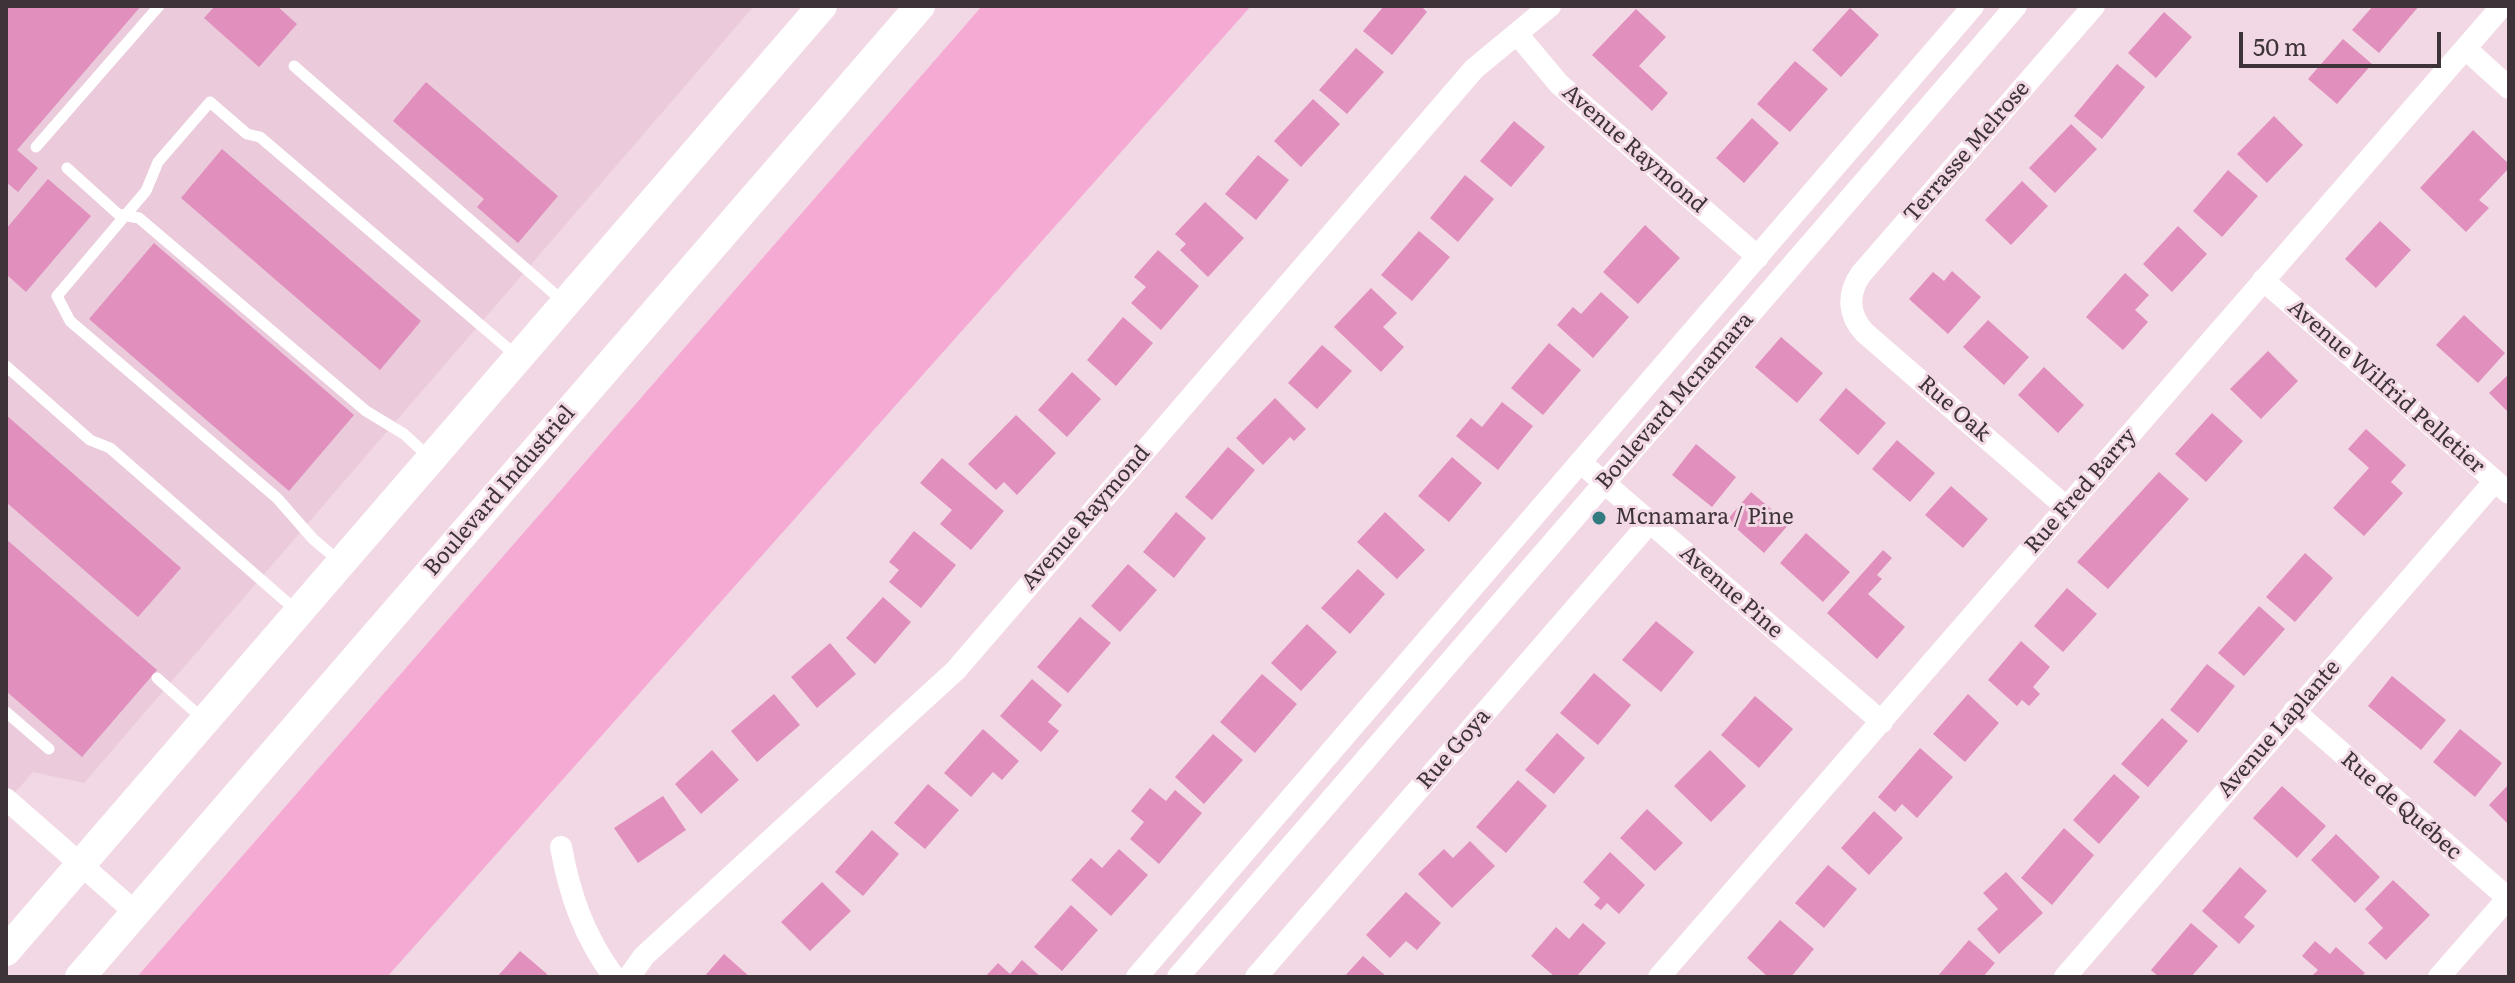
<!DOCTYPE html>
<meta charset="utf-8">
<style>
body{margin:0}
#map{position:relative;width:2515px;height:983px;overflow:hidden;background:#f2d8e5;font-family:Literata,serif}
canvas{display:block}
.frame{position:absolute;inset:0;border:8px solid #3d3338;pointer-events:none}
.scale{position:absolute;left:2239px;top:32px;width:202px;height:36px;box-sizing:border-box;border:4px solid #3d3338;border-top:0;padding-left:10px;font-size:24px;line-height:28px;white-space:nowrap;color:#3d3338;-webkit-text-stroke:6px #f2d8e5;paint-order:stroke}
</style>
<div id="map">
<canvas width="2515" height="983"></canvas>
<div class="frame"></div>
<div class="scale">50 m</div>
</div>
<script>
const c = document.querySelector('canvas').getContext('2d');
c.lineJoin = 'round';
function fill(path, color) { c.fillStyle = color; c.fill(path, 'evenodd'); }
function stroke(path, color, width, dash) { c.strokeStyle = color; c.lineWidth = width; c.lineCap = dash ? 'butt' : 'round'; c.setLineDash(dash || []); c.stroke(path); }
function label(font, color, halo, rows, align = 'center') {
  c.font = font + ' Literata,serif'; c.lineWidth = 6; c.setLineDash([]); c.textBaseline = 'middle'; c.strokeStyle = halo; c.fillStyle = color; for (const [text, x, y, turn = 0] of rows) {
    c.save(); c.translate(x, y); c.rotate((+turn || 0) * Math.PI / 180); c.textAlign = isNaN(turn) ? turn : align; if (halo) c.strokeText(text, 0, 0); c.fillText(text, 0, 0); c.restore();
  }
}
const built = new Path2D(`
 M6 6H754L84 783 33 772 6 803Z`);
const green = new Path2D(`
 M982 6H1251L387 977H137Z`);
const building = new Path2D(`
 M6 6H141L17 150 38 168 18 192 6 182Z
 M215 6H277L297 24 259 67 204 18Z
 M1384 6H1421L1427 12 1392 55 1363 31Z
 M2373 6H2419L2379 53 2352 30Z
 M1850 8 1879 35 1841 77 1812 50Z
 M1636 9 1666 37 1639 66 1668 93 1652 111 1592 55Z
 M2164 12 2192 37 2156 78 2128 53Z
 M2343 39 2372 64 2337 104 2308 79Z
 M1356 48 1384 72 1347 114 1319 90Z
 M1795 61 1828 89 1790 132 1757 104Z
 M2117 64 2145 87 2102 139 2074 116Z
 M426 82 558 196 518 243 477 207 484 199 393 121Z
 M1313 99 1340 124 1301 167 1274 141Z
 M2274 116 2303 145 2267 183 2237 154Z
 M1752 118 1779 143 1744 183 1716 158Z
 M1514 121 1545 147 1511 187 1480 161Z
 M2071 124 2097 149 2055 193 2029 168Z
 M2473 130 2509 164V168L2479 200 2489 208 2466 232 2420 188Z
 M222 149 421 321 380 370 181 198Z
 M1258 155 1289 180 1256 220 1225 194Z
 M2228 170 2258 196 2222 237 2193 211Z
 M1465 175 1494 199 1458 242 1430 218Z
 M48 179 91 216 26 292 6 274V229Z
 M2022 181 2048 206 2011 245 1985 220Z
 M1205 202 1244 238 1208 277 1180 250 1186 244 1175 234Z
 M2380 221 2411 250 2376 288 2345 259Z
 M1645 225 1680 258 1638 304 1603 272Z
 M2178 226 2207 254 2172 292 2143 264Z
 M1419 231 1450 257 1412 301 1381 275Z
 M154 243 354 415 289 491 89 319Z
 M1158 250 1199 286 1161 330 1131 303 1146 287 1134 277Z
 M1952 271 1981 297 1948 334 1909 299 1933 272 1944 281Z
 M2125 273 2149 295 2135 310 2148 322 2123 350 2086 317Z
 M1371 288 1397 313 1383 327 1404 347 1381 372 1334 327Z
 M1601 292 1629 317 1593 358 1557 325 1573 307 1581 314Z
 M2464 315 2505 353 2478 383 2436 345Z
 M1123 317 1153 343 1116 386 1087 360Z
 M1988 320 2029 357 2004 385 1963 347Z
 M1781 337 1823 373 1797 403 1755 367Z
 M1549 343 1581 370 1543 415 1511 388Z
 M1322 345 1352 371 1317 409 1288 383Z
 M2268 351 2298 381 2261 419 2230 389Z
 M2044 367 2084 405 2058 433 2018 395Z
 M1072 372 1101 399 1067 437 1038 410Z
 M2509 374V413L2489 393Z
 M1846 388 1886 423 1858 455 1819 420Z
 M1275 398 1306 429 1294 441 1290 437 1263 465 1236 438Z
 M1502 402 1533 426 1498 470 1456 436 1471 418 1482 427Z
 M2212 413 2243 441 2206 482 2175 454Z
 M6 415 181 568 138 617 6 502Z
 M1016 415 1056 453 1017 495 1004 482 996 490 968 464Z
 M2366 429 2406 465 2391 482 2403 493 2364 536 2333 508 2369 468 2348 449Z
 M1897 440 1935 473 1910 502 1872 469Z
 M1696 444 1736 477 1712 507 1672 475Z
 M1228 447 1255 470 1212 520 1185 497Z
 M1452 457 1482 483 1449 522 1418 496Z
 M942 458 1004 511 971 550 940 524 952 510 920 483Z
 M2159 472 2189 499 2108 589 2077 562Z
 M1951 486 1988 519 1963 548 1925 515Z
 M1751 492 1789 524 1764 553 1727 520Z
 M1176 512 1206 538 1174 578 1143 552Z
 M1385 512 1425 550 1397 579 1357 542Z
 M914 531 956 565 921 608 889 582 899 570 889 562Z
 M1806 533 1850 572 1823 602 1780 563Z
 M6 539 157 670 82 757 6 691Z
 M1883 550 1892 558 1877 575 1882 579 1868 594 1905 627 1877 659 1827 613Z
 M2305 553 2333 578 2295 622 2266 597Z
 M1128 564 1157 590 1120 632 1091 606Z
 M1358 569 1385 594 1350 634 1321 608Z
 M2067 588 2097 614 2063 652 2034 626Z
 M883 597 911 622 875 664 846 638Z
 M2259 606 2285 629 2244 676 2218 653Z
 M1080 617 1111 643 1068 693 1037 667Z
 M1656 621 1694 652 1661 692 1622 660Z
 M1307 624 1337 652 1301 691 1271 663Z
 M2021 641 2050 667 2033 687 2040 694 2029 706 2022 700 2017 706 1988 680Z
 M830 643 856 674 817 708 791 677Z
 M2207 664 2235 686 2198 733 2170 710Z
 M1594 673 1631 705 1598 745 1560 713Z
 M1262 674 1297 704 1255 753 1220 722Z
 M2392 676 2446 720 2421 750 2368 706Z
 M1032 679 1062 705 1048 722 1059 731 1041 752 1000 716Z
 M774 694 800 725 757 762 731 731Z
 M1968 694 1999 723 1965 762 1933 734Z
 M1755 696 1793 729 1759 768 1721 735Z
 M2162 718 2188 741 2148 787 2121 764Z
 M983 729 1019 761 1002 780 993 772 971 797 944 773Z
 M2460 729 2502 763 2475 797 2433 762Z
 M1557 733 1585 758 1554 794 1525 770Z
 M1213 734 1243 760 1204 804 1175 777Z
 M1920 748 1953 777 1917 818 1902 804 1895 812 1878 797Z
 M712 750 739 780 701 814 675 784Z
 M1710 750 1746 786 1711 822 1674 786Z
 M2114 774 2140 797 2099 844 2073 820Z
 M1518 780 1547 806 1506 853 1476 827Z
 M928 784 959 810 925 849 894 823Z
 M2509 784V825L2489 805Z
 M2282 786 2326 826 2297 858 2253 818Z
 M1150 788 1166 801 1175 790 1202 813 1159 864 1130 839 1144 822 1131 811Z
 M663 796 686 830 638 863 614 828Z
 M1647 809 1683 843 1655 871 1620 838Z
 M1874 811 1903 838 1869 875 1841 848Z
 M2064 828 2094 855 2052 905 2021 878Z
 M872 830 899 854 863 896 835 872Z
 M2336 834 2380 877 2355 903 2311 860Z
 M1470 841 1495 866 1452 908 1418 874 1444 849 1453 858Z
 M1119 849 1148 875 1111 916 1071 880 1091 858 1102 868Z
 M1610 852 1645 885 1619 914 1607 903 1601 910 1594 905 1600 898 1583 882Z
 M1828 865 1857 889 1824 928 1795 903Z
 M2240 867 2267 891 2244 917 2255 926 2239 944 2202 911Z
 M2006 872 2043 913 1999 954 1977 929 1998 909 1983 893Z
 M2393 880 2430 915 2386 960 2368 943 2383 928 2365 909Z
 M822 882 851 911 810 951 781 922Z
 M1406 892 1441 923 1417 950 1406 941 1390 958 1366 935Z
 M1071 905 1098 930 1062 971 1034 947Z
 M1780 920 1814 949 1791 977H1768L1747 958Z
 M1583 923 1606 943 1576 977H1555L1531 956 1556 927 1569 939Z
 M2191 923 2218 946 2191 977H2159L2151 970Z
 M1969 940 1995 963 1983 977H1937Z
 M2315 941 2330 954 2336 947 2365 973 2361 977H2311L2318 970 2302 956Z
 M520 951 547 974 545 977H497Z
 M724 954 750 977H704Z
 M1363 956 1387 977H1344Z
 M1022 960 1041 977H985L998 963 1010 974Z`);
const lane = new Path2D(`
 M294 66 565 303
 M36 147 159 6
 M67 168 118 214 139 218 366 411 404 434 430 458
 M6 366 90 440 110 448 298 612
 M339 561 313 539 277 498 70 321 57 296 146 191 158 162 210 102 247 134 260 137 518 357
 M157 678 204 720
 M6 712 49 749`);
const street = new Path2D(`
 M1517 34 1559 84 1758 257
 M2466 49 2509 88
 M2263 280 2509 493
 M1580 462 1882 722
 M2066 507 1865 333C1848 315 1847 294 1861 274L2094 6
 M2294 711 2509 899
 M6 799 135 912
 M561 847C570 896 584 936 614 977
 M629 977 644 956 956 670 1474 69 1550 6
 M1137 977 1973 6
 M1178 977 2016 6
 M1256 977 1651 521
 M1659 977 2502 6
 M2065 977 2495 481
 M2439 977 2508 898`);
const secondary = new Path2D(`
 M6 951 822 6
 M80 977 920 6`);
const markers = [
 [1599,518,8,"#327b80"]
];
const streetNames = [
 ["Avenue Raymond",1634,149,41],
 ["Terrasse Melrose",1967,152,-49],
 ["Avenue Wilfrid Pelletier",2386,387,41],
 ["Boulevard Mcnamara",1675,401,-49],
 ["Rue Oak",1954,409,41],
 ["Boulevard Industriel",500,491,-49],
 ["Rue Fred Barry",2081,491,-49],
 ["Avenue Raymond",1086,518,-49],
 ["Avenue Pine",1731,592,41],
 ["Avenue Laplante",2279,729,-49],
 ["Rue Goya",1454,749,-49],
 ["Rue de Québec",2401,806,41]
];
const poiNames = [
 ["Mcnamara / Pine",1615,518]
];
fill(built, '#eacadb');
fill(green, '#f5aad4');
fill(building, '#e18fbd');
stroke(lane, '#fff', 11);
stroke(street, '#fff', 22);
stroke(secondary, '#fff', 30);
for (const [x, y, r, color] of markers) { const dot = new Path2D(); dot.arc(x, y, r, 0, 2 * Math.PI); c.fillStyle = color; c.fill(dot); stroke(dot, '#f2d8e5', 3); }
label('22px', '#3d3338', '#f2d8e5', streetNames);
label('22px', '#3d3338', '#f2d8e5', poiNames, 'left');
</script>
